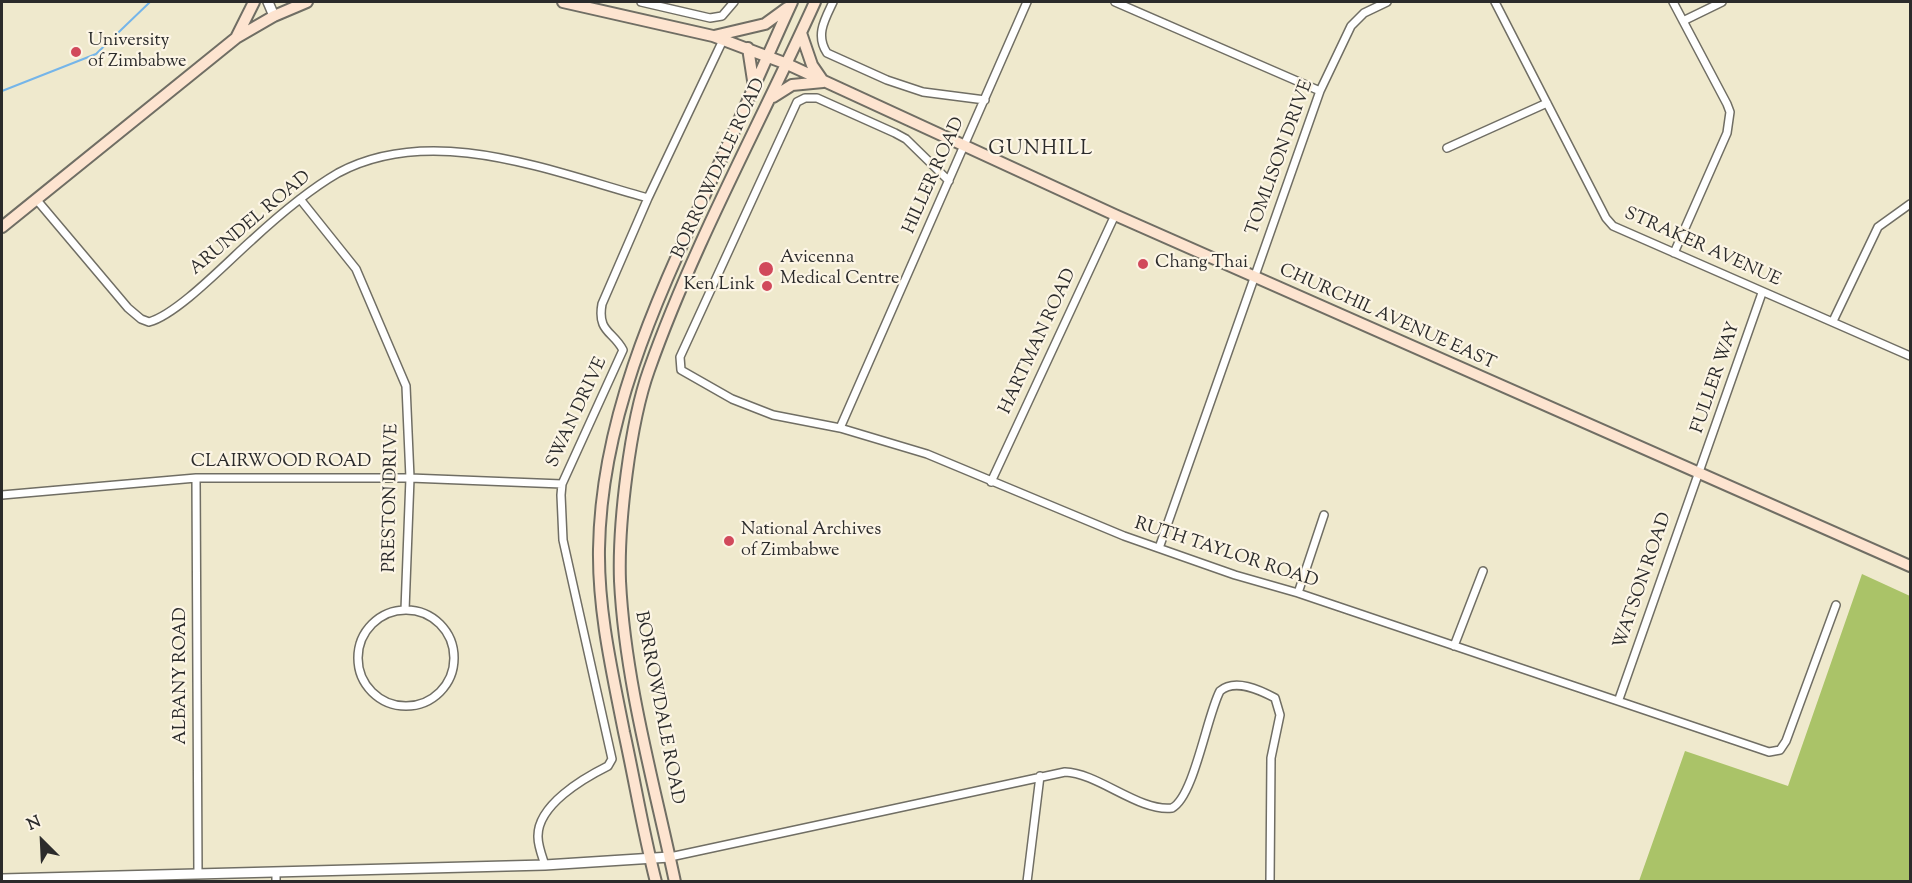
<!DOCTYPE html>
<style>
body{margin:0}
#map{position:relative;width:1912px;height:883px;overflow:hidden;background:#efe9cd;font-family:"Sorts Mill Goudy",serif}
canvas{display:block}
.frame{position:absolute;inset:0;border:3px solid #2b2b2b;pointer-events:none}
.north{position:absolute;left:12px;top:811px;width:60px;height:60px;-webkit-text-stroke:4px #fcf5e5;paint-order:stroke;rotate:336deg;font-size:16px;font-weight:700;line-height:24px;text-align:center;color:#2b2b2b}
.north::after{content:'';display:block;margin:auto;width:21px;height:27px;background:#2b2b2b;clip-path:polygon(50% 0,100% 100%,50% 72%,0 100%)}
</style>
<div id="map">
<canvas width="1912" height="883"></canvas>
<div class="frame"></div>
<div class="north">N</div>
</div>
<script>
const c = document.querySelector('canvas').getContext('2d');
c.lineJoin = 'round';
function fill(path, color) { c.fillStyle = color; c.fill(path, 'evenodd'); }
function stroke(path, color, width, dash) { c.strokeStyle = color; c.lineWidth = width; c.lineCap = dash ? 'butt' : 'round'; c.setLineDash(dash || []); c.stroke(path); }
function label(font, color, halo, rows, align = 'center') {
  c.font = font + ' "Sorts Mill Goudy",serif'; c.lineWidth = 4.5; c.setLineDash([]); c.textBaseline = 'middle'; c.strokeStyle = halo; c.fillStyle = color; for (const [text, x, y, turn = 0] of rows) {
    c.save(); c.translate(x, y); c.rotate((+turn || 0) * Math.PI / 180); c.textAlign = isNaN(turn) ? turn : align; if (halo) c.strokeText(text, 0, 0); c.fillText(text, 0, 0); c.restore();
  }
}
const green = new Path2D(`
 M1862 574 1910 596V881H1639L1685 751 1788 786Z`);
const stream = new Path2D(`
 M2 91 96 54 150 2`);
const minor = new Path2D(`
 M641 2 710 18 722 16 734 2
 M833 2C825 19 815 35 827 53L887 80 923 92 985 100
 M1115 2 1320 91
 M1495 2 1606 218 1613 226 1910 356
 M1673 2 1727 104 1730 112 1727 133 1674 253
 M1683 21 1722 2
 M1447 148 1547 103
 M949 181 906 139 895 133 817 98H805L797 102 680 357 681 370 732 399 773 415 840 428 927 454 1124 536 1235 575 1298 593 1769 752 1780 750 1786 741 1836 605
 M36 199 128 308 141 319 149 322C178 314 228 261 252 240 278 216 307 191 338 173 433 122 552 172 648 198
 M300 199 356 269 406 386 410 478 405 610
 M1833 321 1878 227 1910 204
 M840 428 1027 2
 M196 478 198 874
 M991 482 1115 215
 M2 495 196 478H410L562 484
 M1159 548 1320 91 1351 26 1364 13 1387 2
 M1298 593 1324 515
 M358 658a48 48 0 1 1 96 0a48 48 0 1 1-96 0Z
 M1454 646 1483 571
 M1619 699 1762 293
 M670 857 1065 772C1098 773 1139 812 1172 808 1194 797 1207 715 1220 691 1235 678 1260 690 1275 698L1280 715 1271 758 1270 882
 M545 865C542 856 538 846 538 837 537 805 584 778 608 766L612 759 563 540 561 495 562 484 623 350C613 331 597 332 602 304L648 198 723 40
 M276 882V872
 M1027 882 1040 776`);
const tertiary = new Path2D(`
 M268 2 274 16
 M2 879 545 865 670 857`);
const secondary = new Path2D(`
 M563 2 713 36 787 64 1115 215 1910 566
 M801 33 812 65 823 81
 M714 36 765 24 787 8
 M236 38 254 2
 M748 48 754 87
 M773 97 792 85 823 82
 M2 227 236 38 274 16 307 2
 M656 882C643 832 635 782 624 732 612 671 598 611 599 549 601 416 658 297 712 179 740 120 765 61 792 2
 M675 882C654 783 625 682 620 581 618 524 630 423 649 370 694 243 760 124 815 2`);
const markers = [
 [76,52,6,"#d1495b"],
 [1143,264,6,"#d1495b"],
 [766,269,8,"#d1495b"],
 [767,286,6,"#d1495b"],
 [729,541,6,"#d1495b"]
];
const poiNames = [
 ["University",88,42],
 ["of Zimbabwe",88,63],
 ["Avicenna",780,259],
 ["Medical Centre",780,280],
 ["Chang Thai",1155,264],
 ["Ken Link",755,286,"right"],
 ["National Archives",741,531],
 ["of Zimbabwe",741,552]
];
const streetNames = [
 ["TOMLISON DRIVE",1281,158,-70],
 ["BORROWDALE ROAD",720,169,-65],
 ["HILLER ROAD",935,176,-66],
 ["ARUNDEL ROAD",251,224,-40],
 ["STRAKER AVENUE",1702,248,24],
 ["CHURCHIL AVENUE EAST",1387,318,24],
 ["HARTMAN ROAD",1039,342,-65],
 ["FULLER WAY",1717,378,-71],
 ["SWAN DRIVE",578,413,-65],
 ["CLAIRWOOD ROAD",281,463],
 ["PRESTON DRIVE",392,498,-89],
 ["RUTH TAYLOR ROAD",1226,554,18],
 ["WATSON ROAD",1644,581,-71],
 ["ALBANY ROAD",182,676,-90],
 ["BORROWDALE ROAD",658,708,79]
];
const neighbourhoodNames = [
 ["GUNHILL",1041,151]
];
fill(green, '#aac368');
stroke(stream, '#75b5e9', 2);
stroke(minor, '#706e64', 10);
stroke(tertiary, '#706e64', 12);
stroke(secondary, '#706e64', 14);
stroke(minor, '#fff', 7);
stroke(tertiary, '#fff', 9);
stroke(secondary, '#fde4d0', 10);
for (const [x, y, r, color] of markers) { const dot = new Path2D(); dot.arc(x, y, r, 0, 2 * Math.PI); c.fillStyle = color; c.fill(dot); stroke(dot, '#fcf5e5', 2); }
label('18px', '#2b2b2b', '#fcf5e5', poiNames, 'left');
label('18px', '#2b2b2b', '#fcf5e5', streetNames);
c.letterSpacing = '1.5px';
label('20px', '#2b2b2b', '#fcf5e5', neighbourhoodNames);
c.letterSpacing = '0px';
</script>
